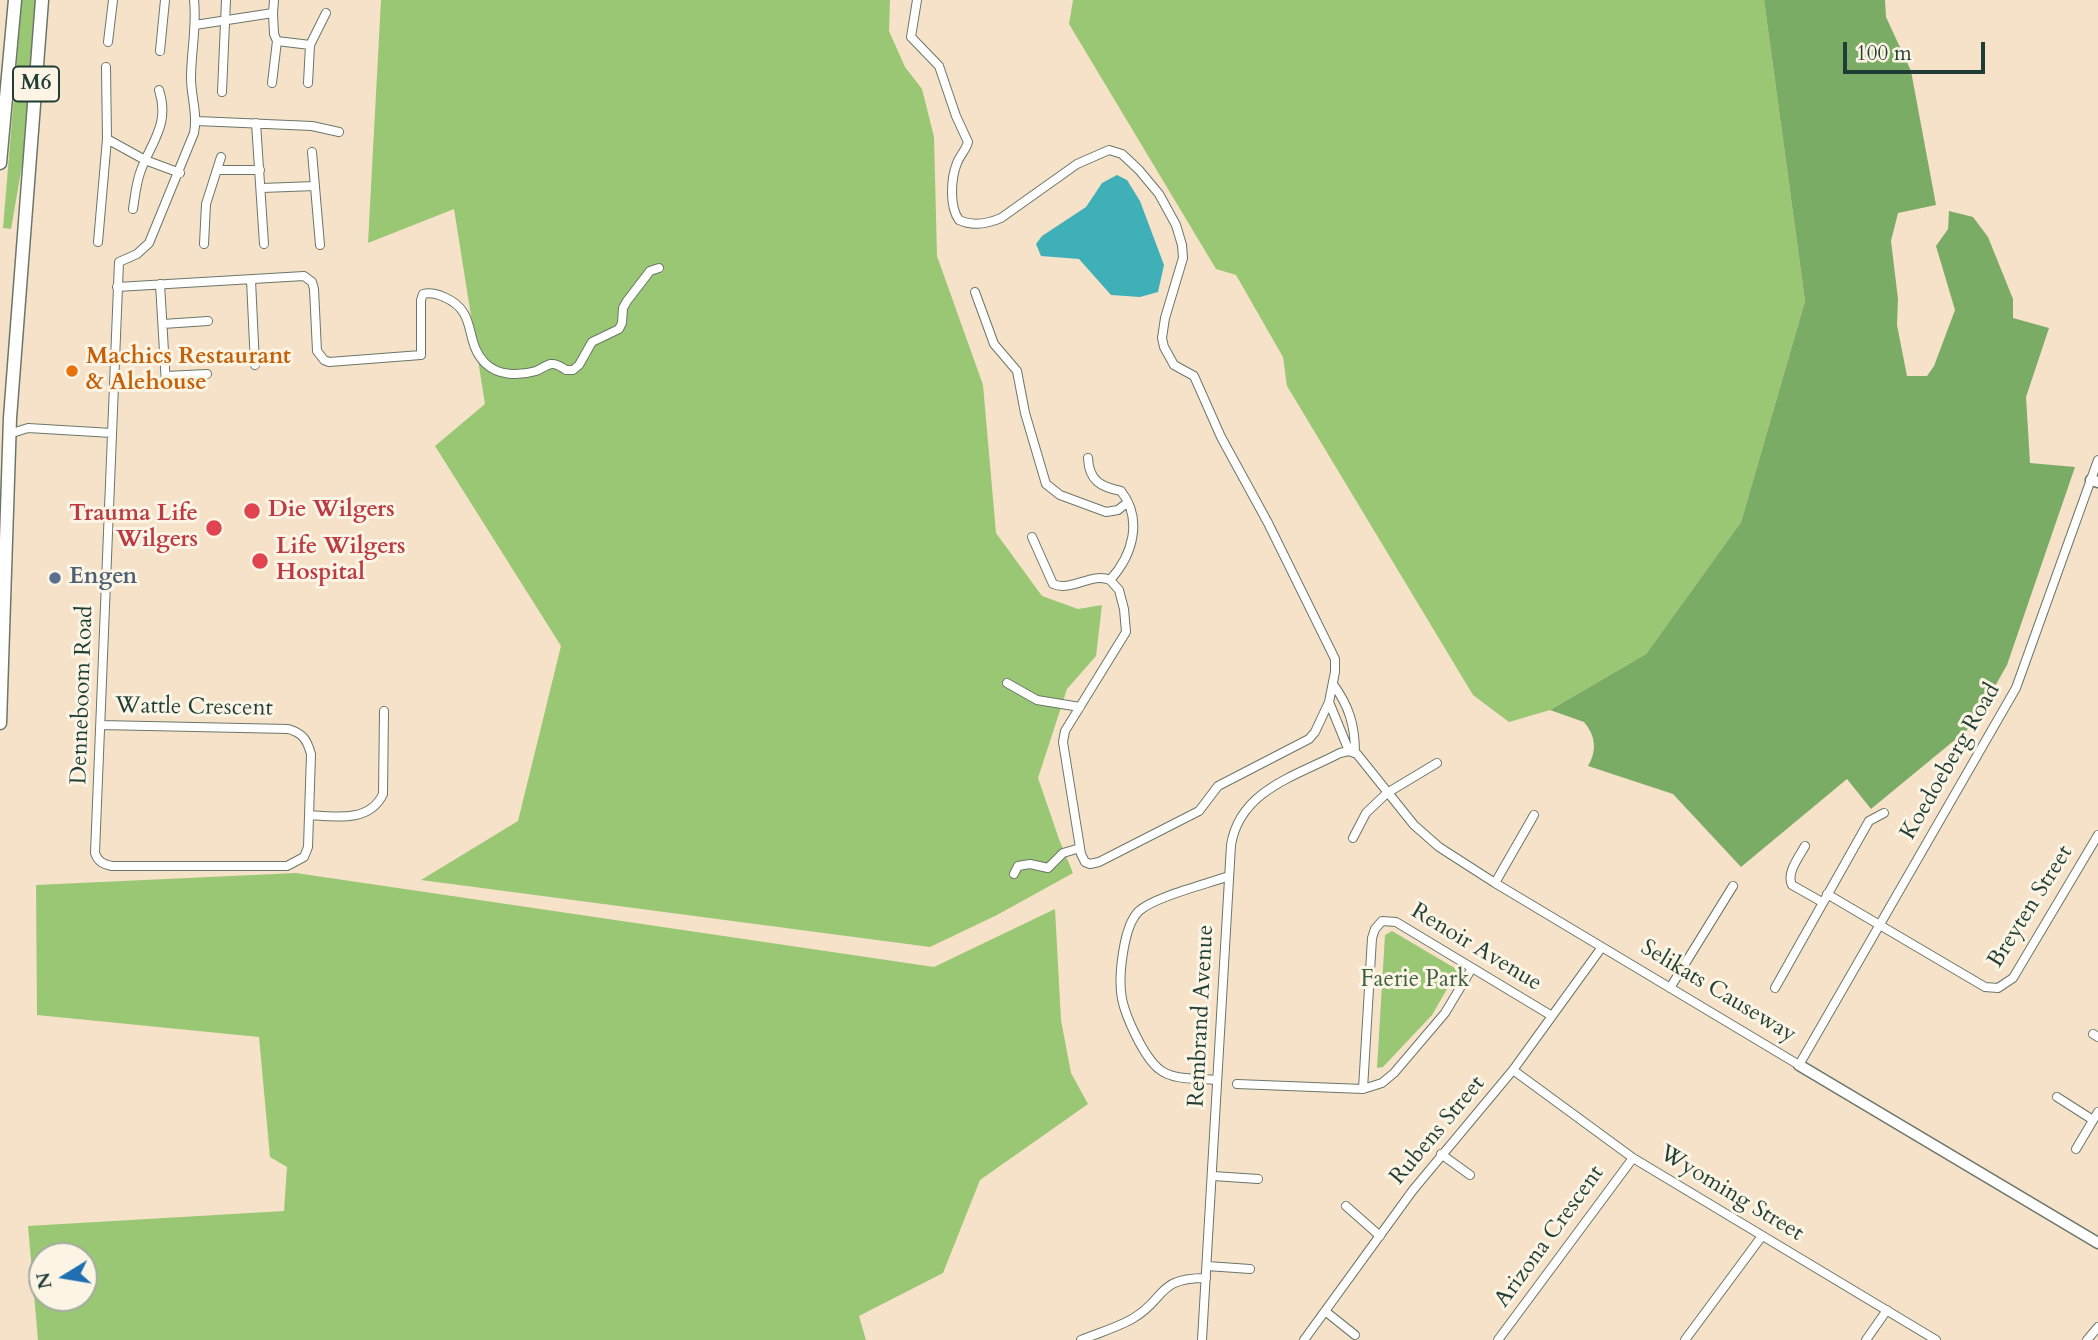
<!DOCTYPE html>
<style>
body{margin:0}
#map{position:relative;width:2098px;height:1340px;overflow:hidden;background:#f6e2c9;font-family:Cardo,serif}
canvas{display:block}
.north{position:absolute;left:28px;top:1242px;width:70px;height:70px;box-sizing:border-box;background:#fcf5e5;border:2px solid #a4ab9e;border-radius:50%;rotate:259deg;font-size:19px;font-weight:700;line-height:28px;text-align:center;color:#1f3d34}
.north::after{content:'';display:block;margin:auto;width:24px;height:32px;background:#1f6fb2;clip-path:polygon(50% 0,100% 100%,50% 72%,0 100%)}
.scale{position:absolute;left:1843px;top:42px;width:142px;height:32px;box-sizing:border-box;border:4px solid #1f3d34;border-top:0;padding-left:9px;font-size:21px;line-height:24px;white-space:nowrap;color:#1f3d34;-webkit-text-stroke:5px #fcf5e5;paint-order:stroke}
</style>
<div id="map">
<canvas width="2098" height="1340"></canvas>
<div class="north">N</div>
<div class="scale">100 m</div>
</div>
<script>
const c = document.querySelector('canvas').getContext('2d');
c.lineJoin = 'round';
function fill(path, color) { c.fillStyle = color; c.fill(path, 'evenodd'); }
function stroke(path, color, width, dash) { c.strokeStyle = color; c.lineWidth = width; c.lineCap = dash ? 'butt' : 'round'; c.setLineDash(dash || []); c.stroke(path); }
function label(font, color, halo, rows, align = 'center') {
  c.font = font + ' Cardo,serif'; c.lineWidth = 6; c.setLineDash([]); c.textBaseline = 'middle'; c.strokeStyle = halo; c.fillStyle = color; for (const [text, x, y, turn = 0] of rows) {
    c.save(); c.translate(x, y); c.rotate((+turn || 0) * Math.PI / 180); c.textAlign = isNaN(turn) ? turn : align; if (halo) c.strokeText(text, 0, 0); c.fillText(text, 0, 0); c.restore();
  }
}
const green = new Path2D(`
 M22 0H39L28 131 11 229 3 228Z
 M381 0H890L889 31 905 67 922 89 934 137 937 256 983 385 996 533 1042 596 1078 609 1102 605 1096 656 1067 689 1038 778 1059 839 1073 873 997 915 930 947 421 880 518 821 561 646 435 446 485 404 454 209 368 243Z
 M1073 0H1764L1805 301 1741 522 1646 654 1550 710 1509 722 1473 695 1287 386 1283 357 1236 275 1216 269 1069 24Z
 M296 873 934 967 1055 909 1061 1020 1071 1073 1088 1104 980 1180 943 1273 859 1316 866 1340H38L28 1226 284 1211 287 1167 270 1157 259 1037 37 1015 36 885ZM42 1256H84V1298H42Z
 M1392 931 1458 970 1432 1015 1383 1067 1377 1068 1385 935Z`);
const forest = new Path2D(`
 M1764 0H1885L1886 17 1911 71 1936 205 1898 213 1891 241 1898 299 1897 325 1907 376H1927L1934 366 1955 310 1936 246 1948 229 1949 211 1973 217 1988 237 2013 299V318L2049 328 2026 397 2030 463 2075 467 2007 665 1973 725 1871 809 1847 779 1741 867 1673 794 1588 766C1597 751 1596 736 1584 722L1550 710 1646 654 1741 522 1805 301Z`);
const water = new Path2D(`
 M1117 175 1127 180 1140 201 1164 265 1158 292 1140 297 1111 295 1079 259 1041 256 1036 244 1042 236 1086 207 1102 183Z`);
const street = new Path2D(`
 M917 0 911 37 939 66 956 116 968 142C966 150 960 155 957 163 951 178 949 206 959 220 972 226 987 224 1001 218L1077 164 1109 150 1122 154 1139 170 1159 194 1176 225 1182 245 1183 258 1165 318 1162 338 1164 347 1174 365 1194 376 1221 437 1268 523 1335 659V672L1329 702 1315 732 1309 739 1218 786 1199 811 1099 862 1090 864 1085 862 1081 854 1063 742 1065 731 1126 632 1124 609 1119 590 1110 580C1091 572 1072 592 1053 584L1032 537
 M273 13 274 0
 M195 25 273 13 274 34 277 41 310 45 308 83
 M108 42 113 0
 M310 45 326 13
 M160 51 165 0
 M272 83 277 41
 M222 92 226 0
 M197 121 312 126 339 132
 M256 123 264 244
 M107 139 145 160 180 173
 M312 152 320 245
 M218 170H260
 M262 188 315 186
 M133 209C135 196 136 183 141 170 152 141 170 124 159 90
 M98 242 107 139 106 67
 M204 244 206 204 221 157
 M251 280 255 365
 M160 284 166 385
 M117 287 304 276 312 282 314 289 317 351 324 360 329 362 421 355V300L423 294C431 292 437 294 444 297 479 312 463 341 485 363 498 376 519 376 536 371 541 369 546 365 551 364 557 363 561 367 566 370H573L579 365 592 342 619 329 622 323 623 308 627 301 650 271 659 268
 M975 292 994 344 1017 371 1025 413 1046 484 1060 495 1106 512 1118 510 1128 502
 M163 324 208 321
 M166 376 207 374
 M9 434 28 428 112 433
 M1088 458C1089 481 1101 487 1121 491 1143 519 1133 555 1110 580
 M1007 683 1037 700 1080 707
 M1333 684C1349 706 1355 725 1355 753
 M1329 702 1349 751
 M101 725 288 729C303 733 307 740 311 754L308 847 304 857 287 866H112C103 864 98 862 95 853L119 262 137 254 149 243 194 133C198 114 191 97 191 78 191 52 197 26 194 0
 M310 815C337 817 370 822 383 794L384 711
 M1353 838 1366 813 1387 793 1437 763
 M1805 846C1799 857 1786 873 1792 885L1822 902
 M1014 874 1018 866 1030 864 1048 868 1063 853 1080 848
 M1495 883 1534 815
 M1827 894 1985 987 1998 988 2013 978 2098 835
 M1670 988 1733 886
 M1775 988 1869 821 1884 813
 M2093 1034 2098 1037
 M1513 1070 1633 1158 1936 1340
 M1216 1080C1199 1078 1173 1081 1159 1069 1144 1057 1126 1018 1122 999 1118 978 1123 926 1139 911 1154 897 1207 884 1229 876
 M1237 1084 1363 1089 1382 1083 1394 1073 1445 1013 1472 968
 M1363 1089 1372 938 1375 929 1382 921 1396 922 1552 1016
 M2057 1097 2093 1120
 M2076 1149 2098 1112
 M1441 1154 1470 1175
 M1213 1176 1258 1179
 M1346 1206 1380 1236
 M1207 1266 1250 1269
 M1325 1311 1355 1335
 M1081 1340C1098 1333 1116 1328 1132 1319 1167 1299 1155 1278 1206 1278
 M1202 1340 1231 845C1240 790 1296 776 1340 753L1349 751 1357 754 1414 825 1439 847 1495 883 1799 1065 2016 688 2098 460
 M1304 1340 1413 1190 1513 1070 1602 947
 M1498 1340 1633 1158
 M1685 1340 1762 1236
 M1866 1340 1887 1310
 M2087 1340 2098 1327`);
const secondary = new Path2D(`
 M2091 480 2098 482
 M1799 1065 2098 1243`);
const primary = new Path2D(`
 M0 163 15 0
 M0 723 10 418 42 0`);
const markers = [
 [72,371,7,"#e8710a"],
 [252,511,9,"#e0444e"],
 [214,528,9,"#e0444e"],
 [260,561,9,"#e0444e"],
 [55,578,7,"#5c6f8a"]
];
const shields = [
 [36,84,46]
];
const shieldNames = [
 ["M6",36,84]
];
const foodNames = [
 ["Machics Restaurant",86,358],
 ["& Alehouse",86,384]
];
const healthNames = [
 ["Die Wilgers",268,511],
 ["Trauma Life",198,515,"right"],
 ["Wilgers",198,541,"right"],
 ["Life Wilgers",276,548],
 ["Hospital",276,574]
];
const serviceNames = [
 ["Engen",69,578]
];
const streetNames = [
 ["Denneboom Road",83,695,-88],
 ["Wattle Crescent",194,708,1],
 ["Koedoeberg Road",1951,762,-60],
 ["Breyten Street",2031,907,-58],
 ["Renoir Avenue",1476,948,31],
 ["Selikats Causeway",1718,992,31],
 ["Rembrand Avenue",1202,1016,-87],
 ["Rubens Street",1438,1131,-50],
 ["Wyoming Street",1731,1194,31],
 ["Arizona Crescent",1550,1237,-54]
];
const parkNames = [
 ["Faerie Park",1415,981]
];
fill(green, '#9ac774');
fill(forest, '#7bac66');
fill(water, '#40b0b8');
stroke(street, '#6a7768', 10);
stroke(secondary, '#6a7768', 13);
stroke(primary, '#6a7768', 15);
stroke(street, '#fff', 8);
stroke(secondary, '#fff', 10);
stroke(primary, '#fff', 12);
for (const [x, y, r, color] of markers) { const dot = new Path2D(); dot.arc(x, y, r, 0, 2 * Math.PI); c.fillStyle = color; c.fill(dot); stroke(dot, '#fcf5e5', 2.5); }
for (const [x, y, w] of shields) { const box = new Path2D(); box.roundRect(x - w / 2, y - 17.5, w, 35, 5); c.fillStyle = '#fcf5e5'; c.fill(box); stroke(box, '#1f3d34', 2); }
label('bold 21px', '#1f3d34', null, shieldNames);
label('bold 23px', '#c56008', '#fcf5e5', foodNames, 'left');
label('bold 23px', '#be3a42', '#fcf5e5', healthNames, 'left');
label('bold 23px', '#4e5e75', '#fcf5e5', serviceNames, 'left');
label('23px', '#1f3d34', '#fcf5e5', streetNames);
label('23px', '#3e6044', '#fcf5e5', parkNames);
</script>
